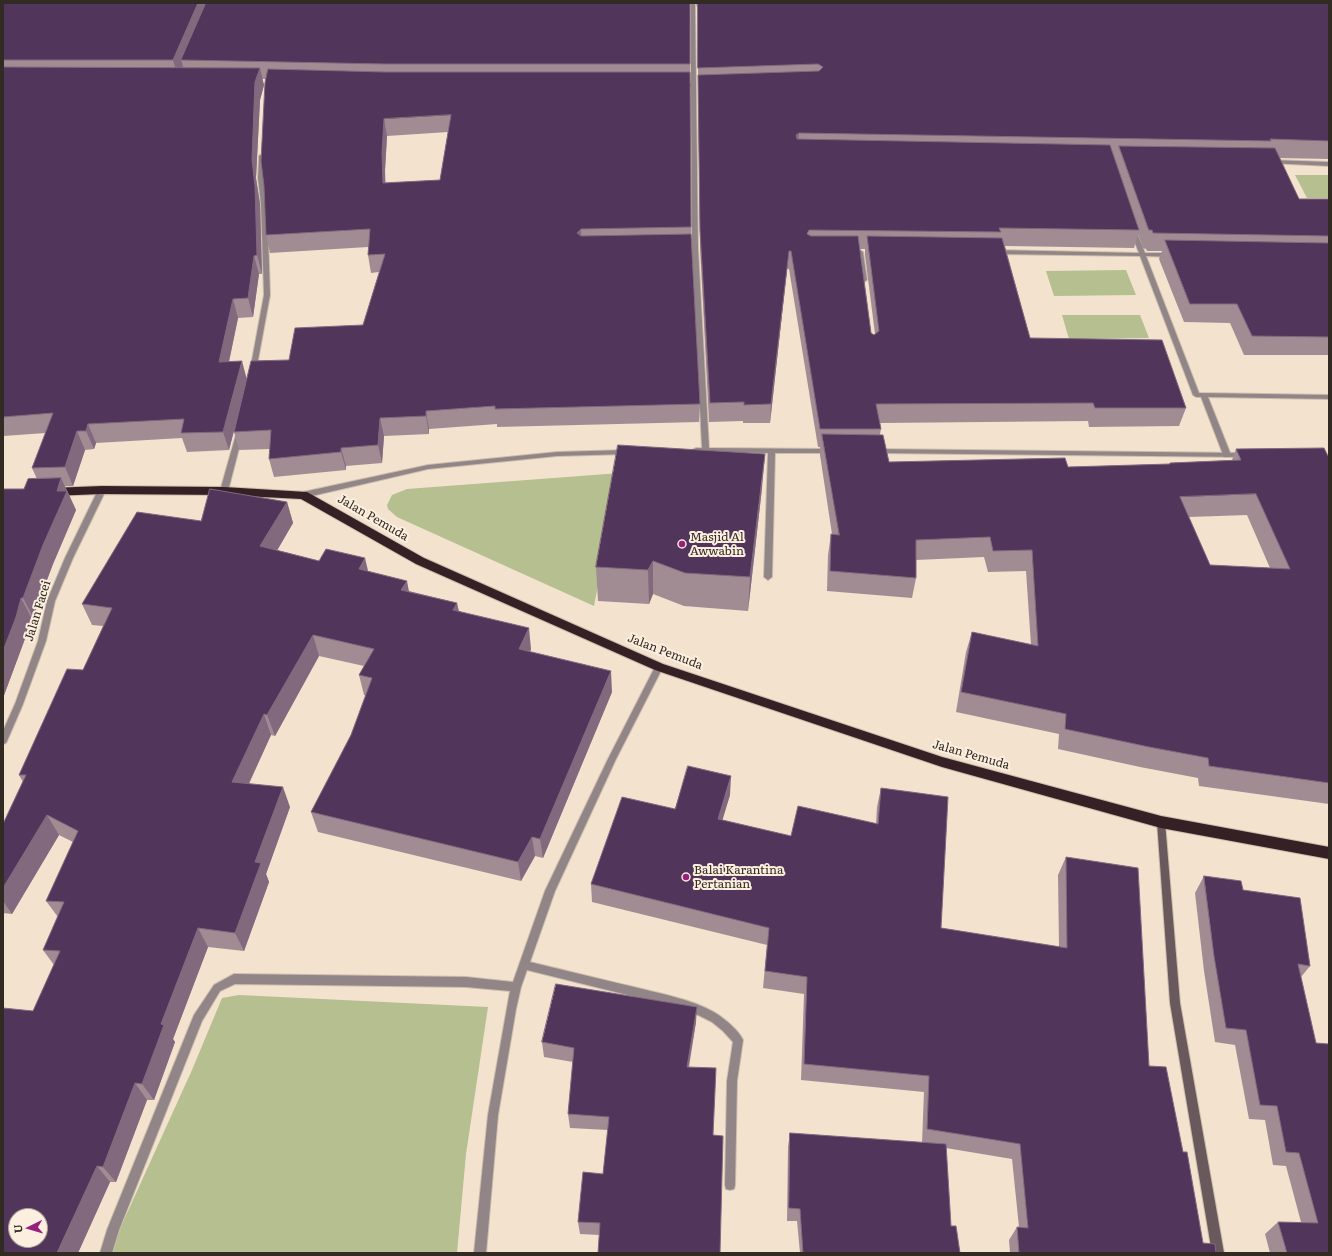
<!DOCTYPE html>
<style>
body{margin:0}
#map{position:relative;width:1332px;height:1256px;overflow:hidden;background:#f3e2ce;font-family:Literata,serif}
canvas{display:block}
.frame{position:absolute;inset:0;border:4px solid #312b23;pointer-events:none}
.north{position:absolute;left:8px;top:1208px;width:40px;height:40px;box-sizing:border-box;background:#fdefdf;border:1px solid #aba194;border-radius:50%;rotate:265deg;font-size:11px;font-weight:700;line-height:16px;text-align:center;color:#312b23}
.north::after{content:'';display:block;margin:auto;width:14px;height:18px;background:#97207c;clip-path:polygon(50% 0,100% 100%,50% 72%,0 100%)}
</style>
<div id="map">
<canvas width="1332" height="1256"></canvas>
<div class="frame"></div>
<div class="north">U</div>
</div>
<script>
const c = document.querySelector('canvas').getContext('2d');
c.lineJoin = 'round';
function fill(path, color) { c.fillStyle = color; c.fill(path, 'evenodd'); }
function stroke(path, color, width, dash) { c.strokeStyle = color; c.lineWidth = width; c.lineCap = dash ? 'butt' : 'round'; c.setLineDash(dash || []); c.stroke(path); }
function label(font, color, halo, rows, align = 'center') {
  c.font = font + ' Literata,serif'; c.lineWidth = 4; c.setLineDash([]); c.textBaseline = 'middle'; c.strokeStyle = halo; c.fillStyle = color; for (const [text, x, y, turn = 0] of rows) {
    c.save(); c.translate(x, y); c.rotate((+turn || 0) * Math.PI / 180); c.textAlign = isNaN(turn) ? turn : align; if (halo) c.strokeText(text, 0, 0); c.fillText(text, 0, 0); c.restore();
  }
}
const green = new Path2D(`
 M1295 175H1329V198H1307Z
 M1126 270 1136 295 1054 296 1046 271Z
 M1062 315H1140L1149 338 1069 339Z
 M620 473 594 606 397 517 388 509 387 505 392 495 407 489Z
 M239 995 488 1007 466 1154 457 1253H112L118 1233 192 1070 222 998Z`);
const lane = new Path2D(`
 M1271 160 1329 162V166L1269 163V161Z
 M1133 228 1136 230 1145 253H1170L1173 255 1170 257 1146 256 1199 393 1329 395V399L1208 397 1231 455 1230 457H1224L1201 397H1196L1193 395 1140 256 996 254 993 252 996 250 1139 253 1130 230Z
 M860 250 863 252 867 280 864 282 861 280 857 252Z`);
const street = new Path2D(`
 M691 3H695L698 248 709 448 830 449 834 451 830 453H775L772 577 768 580 764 577 768 453 696 452 692 450 696 448H702L692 248 691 87H680L677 85 680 83H691Z
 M262 154 265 156 264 178 267 204 270 295 256 371 253 373 250 371 264 295 261 204 258 178 259 156Z
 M237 431H241L243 433 228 491 224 494 220 491Z
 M873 449 1244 453 1248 455 1244 457 876 453 872 451Z
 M626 450H629L630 452 629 454 557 456 428 469 303 498 299 495 303 492 428 465 557 452Z
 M102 487 106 490 73 558 55 601 46 641 23 704 7 741 6 743 3 744V731L15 704 38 641 47 601 65 558 98 490Z
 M659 664 662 665 663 667 616 759 555 891 530 962C564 970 599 979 634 987 661 994 697 1000 720 1016 728 1022 739 1031 743 1040L737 1081 735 1185 734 1189 730 1190 726 1189 725 1185 727 1081 733 1042 723 1031 712 1022 696 1014 664 1004 527 970 521 987 516 1009 498 1115 486 1253H474L488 1115 510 991 466 987 235 984 220 991 202 1021 119 1230 112 1253H100L107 1230 194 1015 214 985 234 974 466 977 513 982 545 891 608 759 656 665Z`);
const secondary = new Path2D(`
 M1161 818 1164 819 1165 822 1180 1003 1224 1253H1212L1170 1003 1157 822 1158 819Z`);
const highway = new Path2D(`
 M102 486 224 487 307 492 424 558 663 664 942 757 1161 816 1329 847V859L1161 828 942 767 655 670 416 564 301 499 224 495 102 494 51 496 47 495 46 492 47 489 51 488Z`);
const wall = new Path2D(`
 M3 3H690V72L691 234 700 404 699 422 497 427V424L429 429V434L384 436 382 463 346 466V470L274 477 269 459 270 449 239 450 234 432 235 427 229 450 187 452 182 438 96 443 94 449 85 450 73 486H65L76 510 53 564 33 617H31L26 636 3 698 24 489 37 479 32 468 46 433 3 436ZM262 79H266V235L270 253 368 247V255L371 273 379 272 363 325 289 360 247 379 229 362 238 318 253 317 259 274H262L260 204 256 178 260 100 264 85ZM448 132 440 180 385 183V170L387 136Z
 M696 3H1329V159L1279 158 1299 199H1329V355H1244L1230 323 1184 322 1159 259 1162 251H1147L1146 249 1143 248 1138 234 1134 248 1005 246 1030 338 1186 408 1179 426 1089 427 1088 421 880 423 881 429 880 434 889 462 1068 467 1169 464 1170 463 1232 460 1236 449 1329 456V804L1199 786 1198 778 1140 767 1058 749 1059 734 956 712 966 652 972 632 1031 645 1026 571 988 572 984 557 916 560V578L912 598 827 591 828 555 831 534H832L820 455V447H818L789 269H787L770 423H743V421L709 422 700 248 698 92V12ZM860 249H865V255L875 334 874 335 871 333ZM1247 515 1270 568 1210 565 1189 517Z
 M762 488 748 611 684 606 653 594 649 604 598 601 596 567Z
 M287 502 293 523 277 550 319 561 368 571 409 591 457 603 459 611 531 649 530 652 612 692 543 858 535 856 521 881 318 832 311 812 351 735 366 696 364 695 359 675 364 666 319 656 275 736 271 735 249 784 290 807 266 874 269 882 244 951 208 947 173 1039 175 1042 154 1100H147L116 1182H110L78 1253 33 1011 54 965 43 950 58 917 46 901 73 842 59 835 12 914 3 913V824L23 782 19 775 83 670 103 626 92 625 82 604 201 521Z
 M881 788 941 928 1059 947 1058 875 1066 857 1183 1152 1203 1243 1216 1253H1010L1009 1240 1017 1227H1019L1012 1159 946 1148 951 1226 960 1253H800L797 1221H787L788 1147 790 1133 922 1143 924 1092 801 1080 804 994 763 988 767 945 592 902 591 884 675 809 730 795 722 820 791 836 876 824 877 807Z
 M1204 876 1243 890 1310 966 1301 977 1329 1253H1270L1265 1234 1278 1222H1301L1286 1166 1273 1165 1265 1120 1249 1119 1235 1045 1215 1042 1204 971 1195 893Z
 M696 1022 689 1067 599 1235 580 1234 578 1222 603 1174 608 1130 570 1128 568 1114 573 1062 544 1057 542 1042Z`);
const shadedWall = new Path2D(`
 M198 3H209L181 60 183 66 178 78 173 60Z
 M260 68 264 85 260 100 256 178 260 204 262 274 257 255 252 160 255 82Z
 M384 119 387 136 385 170 386 201 383 183 382 153Z
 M799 133 797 151 796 135Z
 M581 229 582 246 577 233Z
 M789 251 787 269 770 423 771 404Z
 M254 256 259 274 253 317 248 298Z
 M233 299 238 318 225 380 219 362Z
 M242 361 247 380 229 450 223 432Z
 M426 411 429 429V434L426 416Z
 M380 418 384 436 382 463 378 445Z
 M88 424 96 443 94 449 86 431Z
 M77 431 85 450 73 486 65 467Z
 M341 448 346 466V470L341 452Z
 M765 454 762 488 748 611 750 577Z
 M61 478 76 510 53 564 33 617 23 598Z
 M287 502 293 523 267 568 260 546Z
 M365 558 370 579 359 569Z
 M653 561V594L649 604 648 570Z
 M407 581 411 602 401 590Z
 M21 598 31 617 26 636 3 698V651Z
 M457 603 461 624 453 610Z
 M529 628 531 649 521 670 519 649Z
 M313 635 319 656 275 736 267 715Z
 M611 671 612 692 543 858 540 839Z
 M264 714 271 735 240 802 232 782Z
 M731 776 730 795 717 838 718 819Z
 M283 787 290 807 266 874 269 882 244 951 235 933 255 862Z
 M47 815 59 835 12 914 3 901V888Z
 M532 837 535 856 521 881 518 862Z
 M198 928 208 947 173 1039 175 1042 154 1100 142 1084 161 1024Z
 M697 1007 696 1022 686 1081 687 1067Z
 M135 1083 147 1100 116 1182 103 1167Z
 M97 1166 110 1182 78 1253H57Z`);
const building = new Path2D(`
 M3 3H198L173 60H3Z
 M206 3H690V64H385L181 60Z
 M698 3H1329V141L1270 139 1271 141 799 133 796 135 797 139 1110 145 1139 230 999 228 1001 232 809 230 807 234 811 236H858L871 333 874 335 879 331 867 236 1002 238 1030 338 1162 340 1186 408H1095L1093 403 876 404 881 429H820L791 251H789L771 404 744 405V402L710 403 700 230 698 75 819 71 823 67 818 64 698 68Z
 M3 67 260 68 255 82 252 160 255 186 257 255 254 256 248 298 233 299 219 362 242 361 223 432 181 433 184 419 88 424 86 431H77L65 467 32 468 53 413 3 417Z
 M268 69 385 72H690L691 227 581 229 577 233 581 236 691 234 700 404 495 409V406L426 411V416L380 418 378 445 341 448V452L269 459 271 430 234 432 251 361 289 360 295 328 363 325 385 254 368 255 370 229 266 235 264 186 261 161 265 83ZM451 115 440 180 383 183 382 153 384 119Z
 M1119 146 1275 148 1299 199H1329V236L1153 233 1152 230H1149Z
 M1165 240 1329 243V337L1252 336 1237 304H1190Z
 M822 434 883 435 889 462 1065 458 1068 467 1170 464V463L1241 460 1236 449 1324 448 1328 456H1329V783L1209 766 1208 758 1149 747 1065 729 1066 714 961 692 972 632 1038 646 1032 550 993 551 990 537 916 540V578L830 571 831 534 839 535ZM1256 494 1290 569 1210 565 1180 497Z
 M618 445 765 454 750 577 685 573 653 561 648 570 596 567Z
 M61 478 57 491H67L43 545 23 598H21L16 617 3 651V489H24L28 479Z
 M210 489 287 502 260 546 319 561 326 549 365 558 359 569 407 581 401 590 457 603 453 610 529 628 519 649 611 671 540 839 532 837 518 862 311 812 351 735 372 678 359 675 374 649 313 635 267 715 264 714 232 782 283 787 255 862 261 863 235 933 198 928 161 1024 164 1025 142 1084 135 1083 103 1167 97 1166 57 1253H3V1008L33 1011 60 951 43 950 64 902 46 901 78 831 47 815 3 888V824L26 775H19L67 669 83 670 112 608 82 604 137 512 201 521ZM16 1216H40V1240H16Z
 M688 766 731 776 718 819 791 836 798 806 878 824 881 788 948 797 941 928 1067 948 1066 857 1138 868 1149 1066 1166 1067 1183 1152H1187L1203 1243 1215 1244 1216 1253H1019L1017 1227 1028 1228 1020 1144 927 1129 929 1076 804 1064 807 977 765 971 769 928 591 884 622 797 675 809Z
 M1204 876 1241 881 1243 890 1300 898 1310 966 1298 964 1316 1043 1329 1044V1253H1287L1278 1222 1318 1223 1299 1153 1286 1152 1277 1106 1260 1105 1246 1030 1226 1028 1214 956Z
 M556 984 697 1007 687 1067 716 1068 713 1135 723 1136 720 1253H598L600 1223 578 1222 583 1172 603 1174 609 1117 568 1114 574 1048 542 1042Z
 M790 1133 946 1144 951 1226H956L960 1253H803L800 1209 789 1208Z`);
const markers = [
 [682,544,4,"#97207c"],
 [686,877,4,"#97207c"]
];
const streetNames = [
 ["Jalan Pemuda",373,518,30],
 ["Jalan Facei",38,611,-73],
 ["Jalan Pemuda",665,652,21],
 ["Jalan Pemuda",971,755,16]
];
const poiNames = [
 ["Masjid Al",690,537],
 ["Awwabin",690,551],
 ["Balai Karantina",694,870],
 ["Pertanian",694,884]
];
fill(green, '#b5bf8f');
stroke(lane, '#ccbdac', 2);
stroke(street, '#ccbdac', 2);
stroke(secondary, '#ccbdac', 2);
stroke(highway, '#ccbdac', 2);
fill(lane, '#918587');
fill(street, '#918587');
fill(secondary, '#69595c');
fill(highway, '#352025');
fill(wall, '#a28c94');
fill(shadedWall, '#82697e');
fill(building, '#52355b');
stroke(building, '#82697e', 1);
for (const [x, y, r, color] of markers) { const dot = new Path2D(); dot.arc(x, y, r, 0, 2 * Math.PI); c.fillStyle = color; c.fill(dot); stroke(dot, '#fdefdf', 1.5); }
label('12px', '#312b23', '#fdefdf', streetNames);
label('12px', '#312b23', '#fdefdf', poiNames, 'left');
</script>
